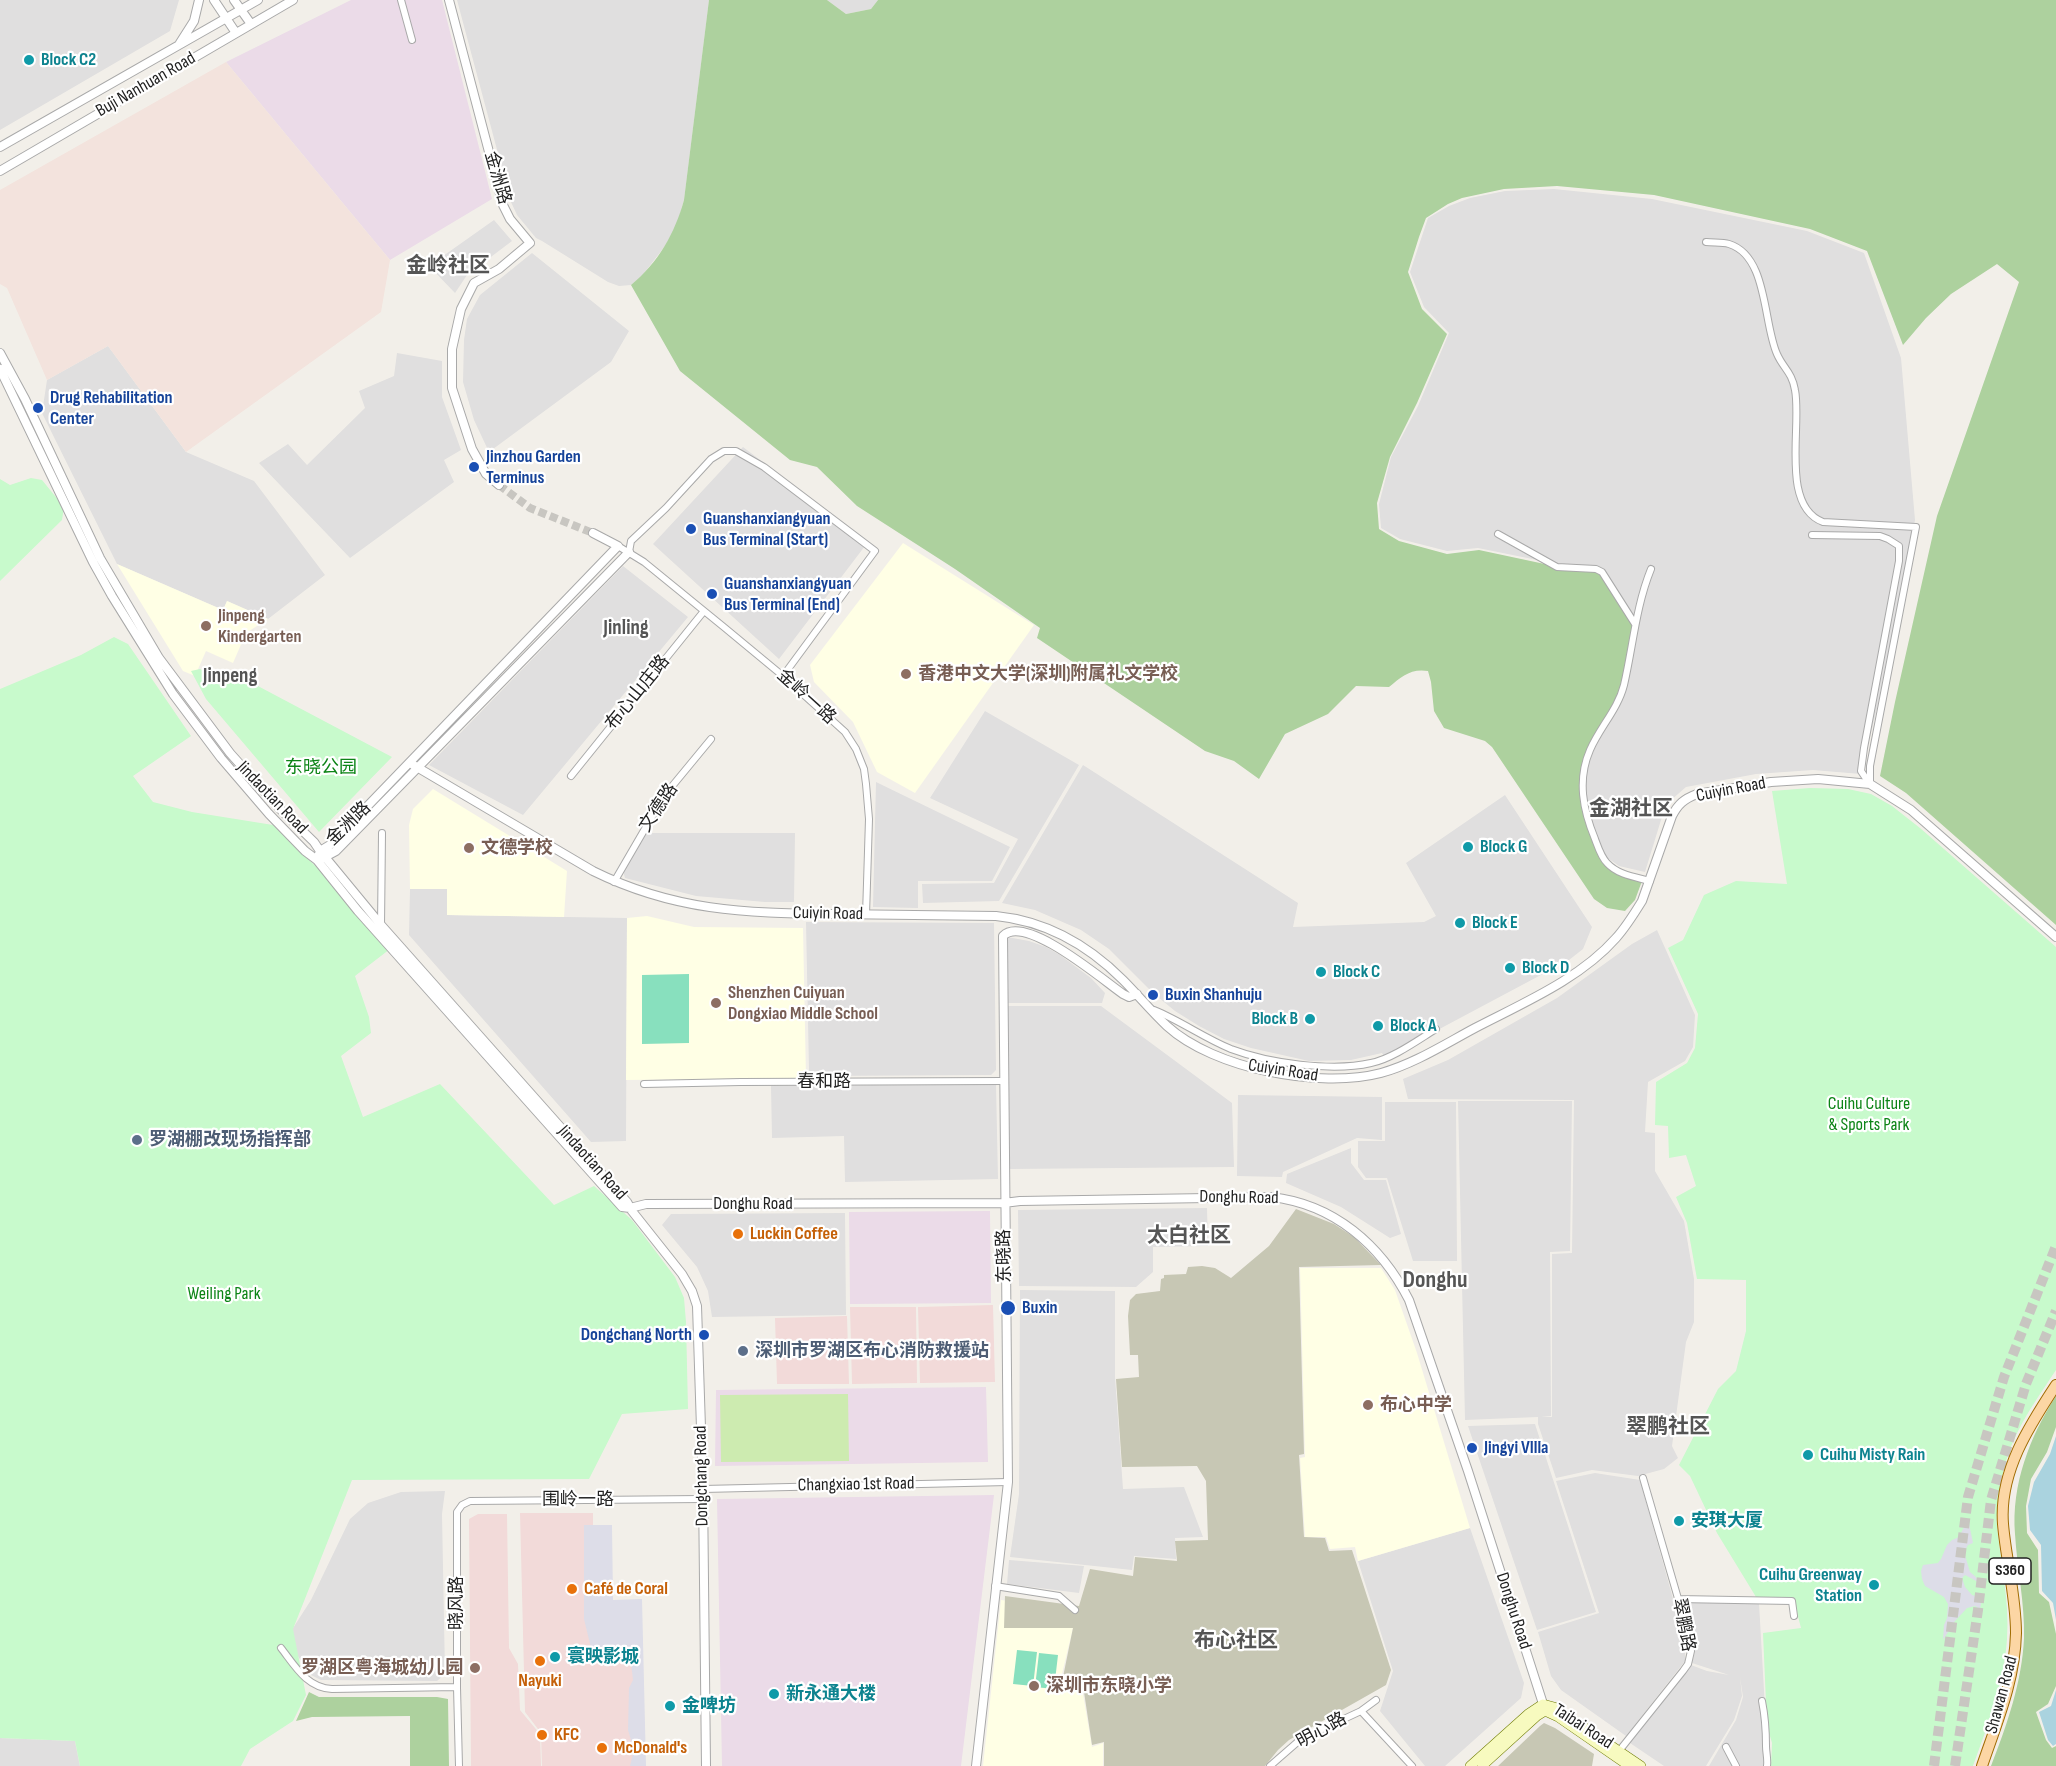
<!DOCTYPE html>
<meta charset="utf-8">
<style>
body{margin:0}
canvas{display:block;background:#f2efe9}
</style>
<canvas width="2056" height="1766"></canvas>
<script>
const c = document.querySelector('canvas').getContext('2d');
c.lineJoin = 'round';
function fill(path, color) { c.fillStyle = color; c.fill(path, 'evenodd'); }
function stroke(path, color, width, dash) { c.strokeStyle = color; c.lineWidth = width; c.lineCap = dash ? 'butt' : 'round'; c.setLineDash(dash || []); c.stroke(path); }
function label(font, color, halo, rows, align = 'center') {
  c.font = font + ' "Sofia Sans Condensed","Noto Sans SC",sans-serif'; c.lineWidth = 4.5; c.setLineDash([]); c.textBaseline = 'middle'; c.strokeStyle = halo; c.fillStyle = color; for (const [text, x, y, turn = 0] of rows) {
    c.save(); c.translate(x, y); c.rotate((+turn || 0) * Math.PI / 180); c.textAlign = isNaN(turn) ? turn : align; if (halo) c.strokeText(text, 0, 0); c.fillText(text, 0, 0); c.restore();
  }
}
const residential = new Path2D(`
 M0 0H179L170 31 0 130Z
 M457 0H709L684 200 677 224 665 246 641 277 631 285 619 286 608 282 542 241 536 238 517 215 511 202Z
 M827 0H878L871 9 846 14Z
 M1554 189 1652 199 1807 231 1864 253 1901 358 1915 520 1878 704 1861 774 1813 770 1756 774 1686 787 1670 801 1661 820 1645 872 1619 866 1605 856 1600 847 1582 794 1607 576 1601 567 1595 566H1567L1478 548 1447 551 1400 539 1381 528 1379 504 1391 457 1418 406 1449 333 1424 307 1410 272 1428 218 1449 206 1470 198 1505 191Z
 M494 220 512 241 467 275 455 293 429 266Z
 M532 253 629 331 611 362 489 452 474 420 463 382 464 340 467 319 480 295Z
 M108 346 186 452 254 481 325 575 268 619 227 601 223 610 117 564 42 413 47 380Z
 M397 353 442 361V397L461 450 444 460 454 482 350 558 259 463 288 444 307 465 365 408 359 391 394 376Z
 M743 447 868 542 779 659 653 544Z
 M623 566 688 617 523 815 429 765Z
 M985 711 1079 765 999 901 923 903 922 884 994 883 1018 839 930 798Z
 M1083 765 1298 903 1293 927 1424 922 1436 916 1406 863 1505 795 1592 927 1583 949 1569 960 1385 1058 1382 1053 1351 1060 1309 1061 1251 1048 1224 1039 1199 1026 1175 1011 1153 993 1109 949 1081 930 1035 910 1002 903Z
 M876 782 1010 847 992 881H918V908L873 907Z
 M642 833H795L794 902H765L696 896 625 878 622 867Z
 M410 889H447L448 915 627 918 626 1141 591 1142 409 935Z
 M806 922 994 923 996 1070 991 1075 812 1076 809 1070Z
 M1657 930 1695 1015 1693 1047 1685 1061 1648 1082 1645 1132 1655 1133V1171L1684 1221 1694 1279V1322L1686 1342 1672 1446 1678 1458 1664 1469 1638 1476 1592 1470 1556 1478 1538 1424V1417L1465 1420 1458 1101H1572L1570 1251 1550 1252 1551 1416 1541 1417H1552V1254L1572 1253 1574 1100 1408 1099 1403 1079 1448 1060 1557 998 1632 944Z
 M1007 937 1029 941 1046 947 1060 955 1091 978 1105 993 1102 1003H1008Z
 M1007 1006H1101L1232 1103 1234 1167 1009 1169Z
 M996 1084 998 1179 845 1182 844 1136 772 1138 771 1086Z
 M1238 1095 1382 1097V1140L1357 1138 1283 1172 1282 1177 1237 1176Z
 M1385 1102H1456L1457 1261H1413L1387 1178H1366L1358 1167V1141H1385Z
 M1351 1148V1163L1364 1180H1386L1401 1234 1390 1238 1341 1207 1286 1183 1287 1174Z
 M1207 1208 1208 1246 1153 1247V1272L1136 1287 1019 1286 1018 1210Z
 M845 1213 846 1315 712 1317 708 1291 697 1267 662 1225 671 1214Z
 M1020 1290 1115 1291V1377L1123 1489 1184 1487 1203 1537 1175 1538 1176 1559 1134 1556 1132 1570 1010 1557 1019 1494Z
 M1535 1424 1596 1612 1537 1630 1468 1426Z
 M1595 1473 1640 1480 1685 1642V1661L1626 1736 1561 1690 1551 1676 1538 1632 1599 1613 1556 1481Z
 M445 1491 442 1514 445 1674 437 1681 321 1680 311 1675 286 1639 311 1600 350 1519 368 1503 401 1492Z
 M1470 1528 1524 1683 1521 1698 1445 1766H1425L1380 1711 1393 1671 1358 1561Z
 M1009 1560 1084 1566 1079 1593 1007 1584Z
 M1682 1601 1759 1603 1766 1726 1770 1744V1766H1709L1736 1720 1743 1697 1740 1677 1742 1696 1734 1720 1706 1766H1664L1630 1743 1691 1665 1707 1671 1729 1675 1692 1663 1695 1652Z
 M0 1738 75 1741 80 1766H0Z`);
const commercial = new Path2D(`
 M993 1305 995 1382 920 1383 918 1307Z
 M850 1307H916L917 1383 852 1384Z
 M847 1316 849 1384H777L775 1318Z
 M520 1513H593V1635L636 1653V1766H542L541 1733 525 1712Z
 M478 1514H507L509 1648 518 1664 520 1710 540 1734 541 1766H471L469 1519Z`);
const industrial = new Path2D(`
 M351 0H442L492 199 390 260 226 62Z
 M990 1211 991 1303 850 1304 849 1212Z
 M986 1387 988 1462 715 1466 716 1390Z
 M994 1495 961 1766H722L717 1499Z`);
const education = new Path2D(`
 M903 543 1034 625 915 793 877 772 853 722 814 682 810 665Z
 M117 564 223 610 227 601 268 619 246 633 233 663 206 651 195 676 183 671Z
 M433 789 567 871 564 917 447 915V889H410L409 825 413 809Z
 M647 916 694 927 803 928 806 1078 626 1080 627 918Z
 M1300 1268H1381L1395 1290 1417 1353 1470 1528 1358 1561 1355 1547 1330 1549 1326 1537H1305L1300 1458 1305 1457Z
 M1001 1600 1057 1607 1073 1628 1061 1678 1079 1680 1075 1692 1083 1694 1092 1747 1103 1743V1766H983Z`);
const military = new Path2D(`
 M226 62 390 260 381 312 186 452 108 346 47 380 7 288 0 284V190Z`);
const construction = new Path2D(`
 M1296 1209 1334 1224 1354 1237 1381 1265 1299 1267 1304 1454 1299 1455 1304 1537 1325 1538 1329 1551 1352 1550 1391 1670 1386 1685 1289 1740 1278 1750 1265 1766H1104V1742L1092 1745 1084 1692 1076 1691 1080 1679 1063 1677 1073 1628H1004L1005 1596 1079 1606 1090 1569 1133 1576 1135 1557 1177 1561 1175 1541 1208 1540 1206 1481 1197 1466 1122 1467 1116 1379 1139 1377 1138 1355H1130L1128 1316 1130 1300 1136 1294 1160 1291 1161 1279 1164 1278V1275L1186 1274 1188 1267 1202 1266 1215 1268 1231 1278 1269 1246Z
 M1544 1723 1555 1728 1594 1754 1592 1766H1498L1540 1726Z`);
const grass = new Path2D(`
 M848 1394 849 1461 721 1462 720 1395Z`);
const forest = new Path2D(`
 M709 0H827L846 14 871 9 878 0H2056V925L1906 793 1880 776 1895 702 1937 516 2019 282 1997 264 1951 294 1926 318 1903 345 1867 251 1810 229 1654 195 1557 186 1504 189 1462 198 1448 204 1426 218 1419 237 1408 272 1422 309 1447 334 1417 403 1390 457 1377 503 1379 529 1399 541 1447 554 1479 550 1568 569H1596L1635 624 1624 685 1595 741 1584 768 1583 801 1607 863 1642 881 1635 900 1625 911 1607 908 1594 899 1492 747 1485 741 1444 728 1434 711 1431 682 1428 671C1411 668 1401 677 1389 687L1356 686 1328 714 1285 734 1259 779 1234 761 1205 751 1037 638 1040 628 955 569 857 506 817 467 790 460 680 371 631 285C658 263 675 233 684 200Z
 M2056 1396V1427L2047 1452 2031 1479 2026 1506 2027 1533 2038 1550 2039 1593 2049 1602 2056 1634V1686L2048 1704 2036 1712 2046 1740 2052 1748 2056 1746V1766H1991C2007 1725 2022 1682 2024 1638 2025 1604 2017 1568 2015 1534 2011 1485 2030 1436 2056 1396Z
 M309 1692 319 1697H437L448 1699 449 1766H410V1716L312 1717 296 1721Z`);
const park = new Path2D(`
 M31 478 42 480 64 507 62 520 0 581V479L10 485Z
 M114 637 128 644 191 736 133 776 153 802 192 812 273 825 336 886 390 949 355 976 369 1017 371 1033 341 1056 363 1117 440 1084 554 1205 594 1186 632 1220 675 1277 684 1298 686 1322 688 1409 622 1414 589 1479 352 1480 293 1629 306 1695 293 1721 250 1749 241 1766H80L75 1741 0 1738V689L81 655Z
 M200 669 229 684 239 676 392 757 319 832 206 699 191 671Z
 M1810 788 1848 789 1871 794 1892 806 1920 828 2056 947V1370C2027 1414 2004 1444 1999 1498 1998 1506 1996 1516 1997 1525 2000 1562 2010 1601 2007 1639 2004 1683 1988 1725 1973 1766H1771L1772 1743 1767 1726 1763 1633 1801 1628 1793 1597H1756L1717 1533 1690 1476 1679 1465 1718 1389 1736 1371 1746 1331V1280L1697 1279 1687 1223 1676 1197 1696 1186 1686 1155 1669 1158 1668 1126 1655 1125 1656 1082 1687 1063 1695 1048 1698 1014 1668 948 1683 940 1704 895 1736 881 1787 884 1772 791Z`);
const pitch = new Path2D(`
 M689 974V1043L642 1044V975Z
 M1017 1650 1037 1652 1033 1686 1013 1684Z
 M1039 1653 1058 1655 1054 1689 1035 1687Z`);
const plaza = new Path2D(`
 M1968 1519 1973 1543 1968 1545 1964 1552 1970 1572 1976 1577 1978 1582 1965 1575 1962 1578 1965 1587 1972 1595 1982 1598 1980 1609 1975 1606 1967 1608 1955 1621 1943 1640 1944 1625 1947 1618 1948 1604 1944 1597 1925 1586 1922 1579 1921 1571 1923 1565 1938 1563 1941 1559 1947 1545 1952 1540 1959 1537Z
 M584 1525H612L613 1600 642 1599 646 1766H630L634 1750 628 1730 629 1688 633 1680 631 1663 624 1657 614 1653 597 1655 592 1652 584 1619Z`);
const water = new Path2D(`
 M2056 1436V1620L2053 1603 2042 1591 2041 1545 2030 1530 2028 1506 2034 1482 2050 1454Z
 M2056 1690V1744L2053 1746 2048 1740 2039 1712 2051 1706Z`);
const tertiaryTunnel = new Path2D(`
 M499 485 530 508 593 533`);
const trunkTunnel = new Path2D(`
 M1934 1766 1968 1497 2004 1377 2056 1246
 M1955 1766 1978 1610 1991 1500 2026 1384 2056 1311`);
const minor = new Path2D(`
 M401 0 412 40
 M1706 242C1713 243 1722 242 1729 244 1768 256 1763 323 1777 354 1783 368 1792 372 1795 390 1802 426 1780 506 1823 522L1916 527 1870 766V784
 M1498 534 1557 567 1596 569 1602 572 1635 624
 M1812 535 1880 536 1888 539 1899 546V561L1864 748 1861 771 1869 783
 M618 546 644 562 725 628 783 676 845 732 856 749 864 769 866 784 869 819 866 915
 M629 552 631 541 666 508 711 459 724 451H736L764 467 875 551 783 676
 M571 776 704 611
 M1650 881C1635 877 1618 875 1607 863 1601 857 1598 847 1595 839 1583 810 1577 780 1590 750 1600 727 1618 709 1624 685 1633 646 1636 606 1651 569
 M614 882 664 796 711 739
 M381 926 382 833
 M1154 1010C1181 1021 1204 1038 1231 1049 1268 1063 1332 1072 1371 1063 1392 1059 1418 1040 1436 1029
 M644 1084 741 1082 1004 1081
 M703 1489 1008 1482
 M995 1586 1059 1596 1075 1610
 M1678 1599 1792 1601 1794 1616
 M281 1648C295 1666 307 1688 332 1689L457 1687
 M1762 1701C1765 1716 1766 1732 1766 1746 1766 1753 1768 1759 1767 1766
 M1361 1711 1412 1766
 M1726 1747 1736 1766
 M1619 1751 1683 1671 1688 1664 1691 1651 1684 1619 1643 1478
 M459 1766 457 1687V1512L462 1505 470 1501 703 1499
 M1270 1766 1301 1739 1361 1711 1376 1700`);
const tertiary = new Path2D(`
 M214 0 236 33
 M234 0 251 24
 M449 0 503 205 510 219 530 243 499 269 474 283 461 309 452 349V388L472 449 486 474 499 485
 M180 43 194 21 199 0
 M0 147 258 0
 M0 171 293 0
 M0 353 25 399 100 558 159 658 230 753 280 809 314 842 320 851 381 925 627 1202 632 1211 682 1274 692 1291 697 1306 703 1489 706 1766
 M0 369 93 562 112 596 173 694 221 758 269 814 305 851 317 860 358 911 622 1207 630 1208 646 1204 1004 1203 1020 1201 1271 1197C1334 1204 1381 1245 1409 1300L1468 1471 1545 1710
 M410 763 593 871C674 911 744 913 832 914 887 915 942 915 996 916 1046 921 1088 945 1123 980 1138 995 1151 1011 1167 1026 1214 1069 1320 1089 1381 1073 1414 1064 1445 1044 1475 1028 1523 1003 1580 979 1616 938 1626 927 1634 914 1642 901L1672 816C1678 804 1684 799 1697 794L1771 782 1818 779 1870 784 1911 810 2056 937
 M318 857 320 851 330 845 618 546 593 533
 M323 858 336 851 629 552
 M976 1766 1008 1482 1003 936C1025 913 1104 981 1123 994L1129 997 1137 994`);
const secondary = new Path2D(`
 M1470 1766 1528 1714 1543 1704 1554 1707 1641 1766
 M1482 1766 1537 1716 1545 1711 1558 1717 1629 1766`);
const primary = new Path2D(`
 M1982 1766C1997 1722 2015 1680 2016 1633 2016 1596 2006 1560 2003 1524 1999 1472 2029 1426 2056 1385`);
const markers = [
 [29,60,6,"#0f9aa8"],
 [38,408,6,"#1a4fb4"],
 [474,467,6,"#1a4fb4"],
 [691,529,6,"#1a4fb4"],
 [712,594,6,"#1a4fb4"],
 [206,626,6,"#8d6e63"],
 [906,674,6,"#8d6e63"],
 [1468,847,6,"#0f9aa8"],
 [469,848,6,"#8d6e63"],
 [1460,923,6,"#0f9aa8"],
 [1510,968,6,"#0f9aa8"],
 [1321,972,6,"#0f9aa8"],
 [1153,995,6,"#1a4fb4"],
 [716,1003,6,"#8d6e63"],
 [1310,1019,6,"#0f9aa8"],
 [1378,1026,6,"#0f9aa8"],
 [137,1140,6,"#5c6f8a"],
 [738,1234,6,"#e8710a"],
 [1008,1308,8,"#1a4fb4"],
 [704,1335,6,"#1a4fb4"],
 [743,1351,6,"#5c6f8a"],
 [1368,1405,6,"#8d6e63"],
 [1472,1448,6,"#1a4fb4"],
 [1808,1455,6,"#0f9aa8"],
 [1679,1521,6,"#0f9aa8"],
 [1874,1585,6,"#0f9aa8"],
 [572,1589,6,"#e8710a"],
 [555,1657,6,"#0f9aa8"],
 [540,1661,6,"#e8710a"],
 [475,1668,6,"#8d6e63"],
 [1034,1686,6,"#8d6e63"],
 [774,1694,6,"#0f9aa8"],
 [670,1706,6,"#0f9aa8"],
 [542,1735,6,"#e8710a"],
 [602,1748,6,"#e8710a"]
];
const shields = [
 [2010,1571,42]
];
const shieldNames = [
 ["S360",2010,1571]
];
const cultureNames = [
 ["Block C2",41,60],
 ["Block G",1480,847],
 ["Block E",1472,923],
 ["Block D",1522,968],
 ["Block C",1333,972],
 ["Block B",1298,1019,"right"],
 ["Block A",1390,1026],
 ["Cuihu Misty Rain",1820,1455],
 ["安琪大厦",1691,1521],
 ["Cuihu Greenway",1862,1575,"right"],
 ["Station",1862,1596,"right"],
 ["寰映影城",567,1657],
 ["新永通大楼",786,1694],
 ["金啤坊",682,1706]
];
const streetNames = [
 ["Buji Nanhuan Road",146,85,-30],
 ["金洲路",497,178,74],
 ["布心山庄路",638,693,-51],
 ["金岭一路",806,697,42],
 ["Cuiyin Road",1731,790,-11],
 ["Jindaotian Road",272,798,46],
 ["文德路",659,808,-56],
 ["金洲路",349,824,-44],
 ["Cuiyin Road",828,914,1],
 ["Cuiyin Road",1283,1071,9],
 ["春和路",824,1082],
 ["Jindaotian Road",592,1163,48],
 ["Donghu Road",1239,1198,1],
 ["Donghu Road",753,1204],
 ["东晓路",1005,1256,-91],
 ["Dongchang Road",702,1476,-91],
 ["Changxiao 1st Road",856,1485,-1],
 ["围岭一路",578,1500],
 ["晓风路",457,1603,-90],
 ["Donghu Road",1513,1611,72],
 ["翠鹏路",1683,1625,79],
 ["Shawan Road",2002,1695,-75],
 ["Taibai Road",1583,1727,33],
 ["明心路",1322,1731,-29]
];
const transitNames = [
 ["Drug Rehabilitation",50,398],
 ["Center",50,419],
 ["Jinzhou Garden",486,457],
 ["Terminus",486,478],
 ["Guanshanxiangyuan",703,519],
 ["Bus Terminal (Start)",703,540],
 ["Guanshanxiangyuan",724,584],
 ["Bus Terminal (End)",724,605],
 ["Buxin Shanhuju",1165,995],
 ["Buxin",1022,1308],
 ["Dongchang North",692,1335,"right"],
 ["Jingyi VIlla",1484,1448]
];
const educationNames = [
 ["Jinpeng",218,616],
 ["Kindergarten",218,637],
 ["香港中文大学(深圳)附属礼文学校",918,674],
 ["文德学校",481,848],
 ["Shenzhen Cuiyuan",728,993],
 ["Dongxiao Middle School",728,1014],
 ["布心中学",1380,1405],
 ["罗湖区粤海城幼儿园",463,1668,"right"],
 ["深圳市东晓小学",1046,1686]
];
const parkNames = [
 ["东晓公园",321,768],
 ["Cuihu Culture",1869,1104],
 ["& Sports Park",1869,1125],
 ["Weiling Park",224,1294]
];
const serviceNames = [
 ["罗湖棚改现场指挥部",149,1140],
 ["深圳市罗湖区布心消防救援站",755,1351]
];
const foodNames = [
 ["Luckin Coffee",750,1234],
 ["Café de Coral",584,1589],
 ["Nayuki",540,1681,"center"],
 ["KFC",554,1735],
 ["McDonald's",614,1748]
];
const quarterNames = [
 ["金岭社区",448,267],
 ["Jinling",626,629],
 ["Jinpeng",230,677],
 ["金湖社区",1631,810],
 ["太白社区",1189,1237],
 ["翠鹏社区",1668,1428],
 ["布心社区",1236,1642]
];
const districtNames = [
 ["Donghu",1435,1281]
];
fill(residential, '#e0dfdf');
fill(commercial, '#f2dad9');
fill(industrial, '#ebdbe8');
fill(education, '#ffffe5');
fill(military, '#f3e3dd');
fill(construction, '#c7c7b4');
fill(grass, '#cdebb0');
fill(forest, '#add19e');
fill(park, '#c8facc');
fill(pitch, '#88e0be');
fill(plaza, '#dddde8');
fill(water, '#aad3df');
stroke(tertiaryTunnel, '#c8c6c1', 8, [8, 4]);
stroke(trunkTunnel, '#c8c6c1', 10, [10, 5]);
stroke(minor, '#a9a9a9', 8);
stroke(tertiary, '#a9a9a9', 10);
stroke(secondary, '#707d05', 10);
stroke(primary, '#a06b00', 12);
stroke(minor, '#fff', 6);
stroke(tertiary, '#fff', 8);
stroke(secondary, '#f7fabf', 9);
stroke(primary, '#fcd6a4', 10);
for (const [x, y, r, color] of markers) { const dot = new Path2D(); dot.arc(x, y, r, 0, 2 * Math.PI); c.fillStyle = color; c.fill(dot); stroke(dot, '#fff', 2); }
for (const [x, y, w] of shields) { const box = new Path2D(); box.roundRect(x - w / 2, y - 13, w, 26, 4.5); c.fillStyle = '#fff'; c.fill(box); stroke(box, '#222', 1.5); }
label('bold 16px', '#222', null, shieldNames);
label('bold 18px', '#0d838f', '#fff', cultureNames, 'left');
label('18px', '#222', '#fff', streetNames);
label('bold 18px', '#164399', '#fff', transitNames, 'left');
label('bold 18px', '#785e54', '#fff', educationNames, 'left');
label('18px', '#0c8416', '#fff', parkNames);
label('bold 18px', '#4e5e75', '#fff', serviceNames, 'left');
label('bold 18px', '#c56008', '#fff', foodNames, 'left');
label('bold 21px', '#555', '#fff', quarterNames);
label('bold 24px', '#555', '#fff', districtNames);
</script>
